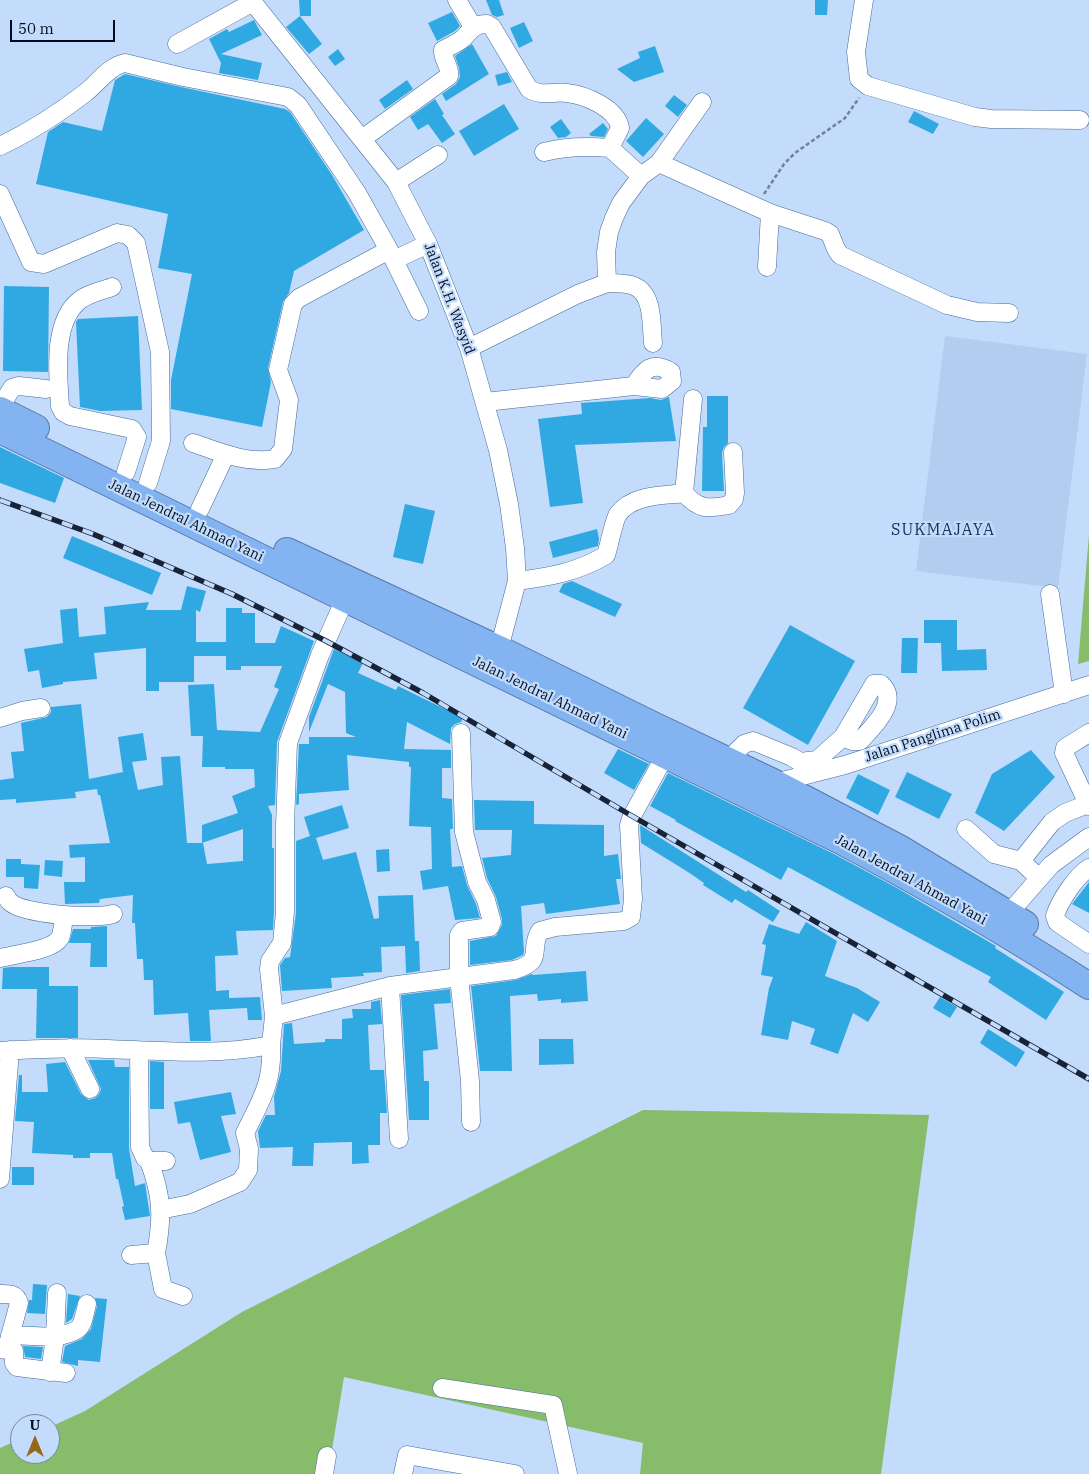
<!DOCTYPE html>
<style>
body{margin:0}
#map{position:relative;width:1089px;height:1474px;overflow:hidden;background:#c3dcfb;font-family:"IBM Plex Serif",serif}
canvas{display:block}
.north{position:absolute;left:10px;top:1414px;width:50px;height:50px;box-sizing:border-box;background:#c3dcfb;border:1px solid #7588a2;border-radius:50%;rotate:0deg;font-size:14px;font-weight:700;line-height:20px;text-align:center;color:#010b1d}
.north::after{content:'';display:block;margin:auto;width:18px;height:22px;background:#976818;clip-path:polygon(50% 0,100% 100%,50% 72%,0 100%)}
.scale{position:absolute;left:10px;top:20px;width:105px;height:22px;box-sizing:border-box;border:2px solid #010b1d;border-top:0;padding-left:6px;font-size:15px;line-height:18px;white-space:nowrap;color:#010b1d;-webkit-text-stroke:4px #c3dcfb;paint-order:stroke}
</style>
<div id="map">
<canvas width="1089" height="1474"></canvas>
<div class="north">U</div>
<div class="scale">50 m</div>
</div>
<script>
const c = document.querySelector('canvas').getContext('2d');
c.lineJoin = 'round';
function fill(path, color) { c.fillStyle = color; c.fill(path, 'evenodd'); }
function stroke(path, color, width, dash) { c.strokeStyle = color; c.lineWidth = width; c.lineCap = dash ? 'butt' : 'round'; c.setLineDash(dash || []); c.stroke(path); }
function label(font, color, halo, rows, align = 'center') {
  c.font = font + ' "IBM Plex Serif",serif'; c.lineWidth = 4.5; c.setLineDash([]); c.textBaseline = 'middle'; c.strokeStyle = halo; c.fillStyle = color; for (const [text, x, y, turn = 0] of rows) {
    c.save(); c.translate(x, y); c.rotate((+turn || 0) * Math.PI / 180); c.textAlign = isNaN(turn) ? turn : align; if (halo) c.strokeText(text, 0, 0); c.fillText(text, 0, 0); c.restore();
  }
}
const built = new Path2D(`
 M945 336 1087 354 1058 588 916 571Z`);
const green = new Path2D(`
 M1089 535V661L1078 664Z
 M643 1110 929 1115 881 1474H640L643 1443 344 1377 328 1474H0V1448L20 1439V1454H50V1427L85 1411 242 1312Z`);
const building = new Path2D(`
 M299 0H311V16H300L322 44 309 54 286 27 300 16Z
 M486 0H499L504 15 497 17 492 15Z
 M815 0H828L827 15H815Z
 M452 12 460 26 455 31 437 41 428 23Z
 M254 20 262 35 221 54 262 63 258 80 219 73 221 63 209 39 227 29 229 32Z
 M524 22 533 41 519 48 510 28Z
 M472 44 489 74 446 101 442 94 456 84 460 77 459 68 455 56Z
 M655 46 664 72 634 82 617 69 640 58 638 52Z
 M338 49 345 59 335 66 328 57Z
 M507 72 512 82 498 86 495 75Z
 M125 74 181 87 285 109 290 112 332 175 364 230 294 271 289 293 283 302 268 368 271 382 262 427 171 409V380L192 274 158 268 168 214 36 184 48 132 63 122 102 131 115 80Z
 M407 80 413 89 385 109 379 100Z
 M674 95 687 105 678 117 665 106Z
 M435 99 444 114 442 115 455 134 442 143 428 124 418 130 410 117Z
 M504 104 519 129 474 156 459 131Z
 M914 111 939 124 933 134 908 122Z
 M646 118 664 134 643 157 626 141Z
 M561 119 571 133 566 137 558 138 550 127Z
 M603 123 608 129 604 137 591 136 589 134Z
 M4 286 49 287 48 372 3 371Z
 M138 316 142 410 100 411 80 407 76 322 78 319Z
 M707 396H728V443L724 447 722 453 724 491H702L703 427H707Z
 M669 397 676 441 575 445 583 503 550 507 538 419 582 414 581 403 650 398 661 400Z
 M0 447 64 478 55 503 0 483Z
 M405 504 435 511 423 564 393 557Z
 M597 529 599 539 598 546 553 558 549 542Z
 M72 536 161 573 152 595 63 558Z
 M572 581 622 604 615 617 559 592 563 584Z
 M187 586 206 591 200 612 196 610V642H226V608H242V613H255V643H275L281 626 314 641 277 742 275 805 268 806 272 815V848H274V911L273 930 236 931 238 955 215 956 216 991 229 990V998L260 997 262 1020H248L247 1008 209 1010 211 1041H190L188 1013 154 1015 153 980H144L143 959H137L135 923H132L133 895 100 899 99 903 65 904 64 882H85V857L70 858 69 845 110 843 100 795H98L97 789 75 792 76 798 16 803V799L0 800V780L14 778 11 752 24 751 21 723 47 717 51 712V707L81 704 89 779 123 772 118 737 143 733 147 760 132 762 138 790 163 785 161 757 180 756 187 843H203L207 864 243 861V829L202 843V825L238 813 232 796 255 787 254 769H225V767H202L203 736H191L188 685 214 684 217 730 260 732 279 689 274 687 282 666H241V670H226V656H194V682H159V691H146V648L94 653 97 679 63 682V684L42 688 39 670 28 672 24 649 63 643 60 610 77 608 79 637 106 634 104 607 149 602 146 610H181Z
 M924 620H957V650L986 649 987 670 942 671 941 643H924Z
 M790 625 855 661 808 745 743 708Z
 M902 638H918L917 673H901Z
 M334 649 363 663 358 673 396 690 398 686 463 718 461 722 455 724 451 728 450 744 407 722 404 749 451 750V768H442V798L452 799 453 829H450L452 867 462 866 467 885 476 904 480 918 455 920 448 886 423 890 420 871 432 869 431 827 409 826 411 767H409V762L347 755 349 790 299 794V804L296 805 299 744H309V737H356L346 733 345 692 328 684 309 732V717Z
 M618 749 649 764 634 790 604 773Z
 M1031 750 1055 777 1004 831 975 813 992 774Z
 M907 772 952 794 939 819 895 797Z
 M668 773 834 854 897 888 996 946 995 948 1064 992 1046 1020 988 982 991 977 788 867 781 880 675 821 676 820 650 806Z
 M858 774 890 790 878 815 846 798Z
 M474 800 534 801V824L604 825V856L618 854 621 879H616L620 904 546 914 544 903 521 906 524 952 523 955 512 960 470 965V941L496 936 502 925V919L496 897 487 878 482 858 511 855 512 830H475Z
 M342 805 349 828 316 838 323 860 356 852 374 919 379 918 378 896 413 895 415 941H419L420 971 406 973 405 946 381 947 382 972 363 973 364 976 331 978 332 988 282 991 280 965 285 958 290 957 296 913V841L310 836 304 817Z
 M640 825 746 892 748 890 780 911 773 922 735 899 732 903 703 885 704 883 688 872 641 843Z
 M389 849 390 871 377 872 376 850Z
 M6 859H21V864L40 865 38 889 24 888V877H6Z
 M45 860 63 861 62 877 44 875Z
 M1089 882V913L1072 904Z
 M806 922 837 941 825 976 857 988 880 1002 868 1022 853 1013 838 1054 810 1044 815 1029 792 1021 788 1040 761 1035 769 988 773 977 761 975 766 945 762 944 769 924 799 934Z
 M107 926V967H90L91 943H69L73 929H91V927Z
 M11 967H49V986H78V1038H36L37 989H2L3 968Z
 M586 971 588 1001 561 1003V999L538 1001 537 994 510 996 512 1071H480L471 986 516 980 532 974 533 975Z
 M450 989 451 1003 434 1004 438 1049 423 1051 424 1081H429V1120H409L401 995Z
 M940 997 957 1007 950 1018 933 1008Z
 M380 1000 382 1024 368 1025 370 1070H384L387 1113H380V1145H368L369 1163 352 1164V1142L314 1143 313 1166H292L293 1147 260 1148 258 1131 266 1115H275L274 1097 281 1071 284 1024 292 1023 294 1044 325 1042V1039H342V1019L353 1018 352 1009H371V1002Z
 M988 1029 1025 1052 1016 1067 980 1043Z
 M539 1039H573L574 1064 539 1065Z
 M88 1060H114L115 1067H129V1148L135 1186 145 1183 150 1216 125 1220 122 1207 124 1206 118 1179H116L112 1153H90V1158H73V1155L32 1153 34 1122 15 1121 19 1075H22V1092H48L46 1064 65 1062 81 1094 89 1100 95 1098 99 1094 101 1089Z
 M150 1061 164 1062V1109H150Z
 M231 1092 236 1114 221 1116 231 1152 200 1160 190 1122 178 1124 174 1102Z
 M12 1167H34V1185H12Z
 M33 1284 47 1285 45 1314 27 1313 29 1300H32Z
 M68 1294 80 1296 72 1319 66 1323Z
 M95 1298 107 1299 100 1362 78 1360V1366L62 1362 65 1346 82 1339 91 1329 97 1306Z
 M23 1346 43 1347 41 1359 25 1357Z`);
const path = new Path2D(`
 M764 194 784 164 795 153 845 118 859 98`);
const minor = new Path2D(`
 M251 0 396 182 428 244 469 348 498 450 509 504 515 548 517 581 499 649
 M457 0 473 27
 M864 0 856 52 859 79 868 86 975 117 991 119 1080 120
 M177 44 253 2
 M362 139 449 76C451 67 442 59 443 50 449 47 455 44 461 40 471 33 470 24 487 24L492 27 529 89C542 97 554 91 567 93 585 95 617 108 620 128L610 148 641 176
 M0 146C30 132 59 113 85 93 98 83 109 66 125 63L183 77 288 97 298 105 357 193 389 250 419 311
 M544 152C567 146 587 146 610 148
 M659 163 770 213 767 267
 M396 182 438 155
 M0 194 31 262 44 264 117 233 128 235 136 243 160 352 161 441 148 483
 M770 213 825 231 830 234 836 249 840 255 947 305 977 312 1009 313
 M394 260 428 244
 M607 283C615 283 627 283 634 286 654 294 651 325 653 343
 M112 287C102 291 89 293 80 300 52 321 58 375 60 406L63 412 70 416 132 429 137 437 126 472
 M469 348 578 294 607 283 606 252 609 232 614 218 621 203 641 176 659 163 702 102
 M485 402 634 386 662 389 672 381 671 372C652 360 644 370 634 386
 M0 407 12 388 19 386 46 389
 M193 443C219 452 247 464 275 459L283 449 289 400 278 370 293 304 299 298 389 250
 M684 493C699 510 708 509 729 505L734 499 735 493 733 452
 M200 509 226 454
 M517 581C549 577 578 572 606 555 609 546 614 520 618 514 633 494 663 496 684 493L693 399
 M1050 594 1064 694
 M0 718 22 711 41 708
 M461 733 464 832 477 882 486 900 492 922 490 927 462 931 459 935V977L470 1081 471 1122
 M1089 733 1065 748 1064 753 1089 806
 M728 760 744 744 753 741 792 757 800 762 817 760 843 737 874 684H881C900 702 873 727 860 741H852L843 737
 M775 783 845 765 1089 685
 M966 829 994 854 1021 861 1039 878
 M1021 861 1052 822 1065 813 1088 804
 M1089 868C1076 876 1059 902 1055 916L1057 922 1089 944
 M6 896C7 898 8 900 10 902 24 915 95 919 113 914
 M1002 921 1051 865 1089 837
 M0 958C15 954 52 951 60 938 63 932 63 921 64 915
 M390 986 399 1139
 M274 1016 269 969 270 961 282 943 285 912V826L288 743 320 655 345 599
 M70 1048 90 1089
 M0 1051C36 1049 71 1047 107 1049 162 1051 216 1056 271 1045L274 1016 390 986 514 970C546 961 528 950 540 931L555 927 624 921 631 917 633 899 629 825 632 816 666 754
 M139 1051 140 1147 145 1158 149 1161H166
 M0 1179 10 1050
 M160 1210 190 1204 240 1182 248 1170 249 1149 245 1133C261 1100 273 1083 271 1045
 M156 1253 163 1289 183 1296
 M131 1255 156 1253C163 1217 162 1195 149 1161
 M0 1294C9 1294 16 1293 19 1303L8 1344
 M10 1335 55 1337 57 1293
 M0 1349 14 1351V1363L17 1367 66 1373
 M50 1372 55 1337C82 1330 81 1331 87 1304
 M442 1388 553 1405 568 1474
 M324 1474 327 1456
 M403 1474 407 1455 515 1474`);
const highway = new Path2D(`
 M0 410 36 428
 M0 430 841 841C926 886 1009 934 1089 986
 M287 551 499 649 653 725 775 783 901 849 1025 924`);
const rail = new Path2D(`
 M0 500 93 534 232 594 326 641 423 693 632 816 1089 1079`);
const streetNames = [
 ["Jalan K.H. Wasyid",449,299,69],
 ["Jalan Jendral Ahmad Yani",186,521,26],
 ["Jalan Jendral Ahmad Yani",550,698,26],
 ["Jalan Panglima Polim",933,736,-18],
 ["Jalan Jendral Ahmad Yani",911,880,29]
];
const quarterNames = [
 ["SUKMAJAYA",943,530]
];
fill(built, '#b2cdf0');
fill(green, '#87bc6a');
fill(building, '#30a9e3');
stroke(minor, '#456a98', 19);
stroke(highway, '#5678a7', 28);
stroke(path, '#70829c', 2.5, [4, 2.5]);
stroke(minor, '#fff', 18);
stroke(highway, '#83b3f1', 26);
stroke(rail, '#182337', 5.5);
stroke(rail, '#c3dcfb', 4, [11]);
label('14px', '#010b1d', '#c3dcfb', streetNames);
c.letterSpacing = '1px';
label('16px', '#133560', '#c3dcfb', quarterNames);
c.letterSpacing = '0px';
</script>
